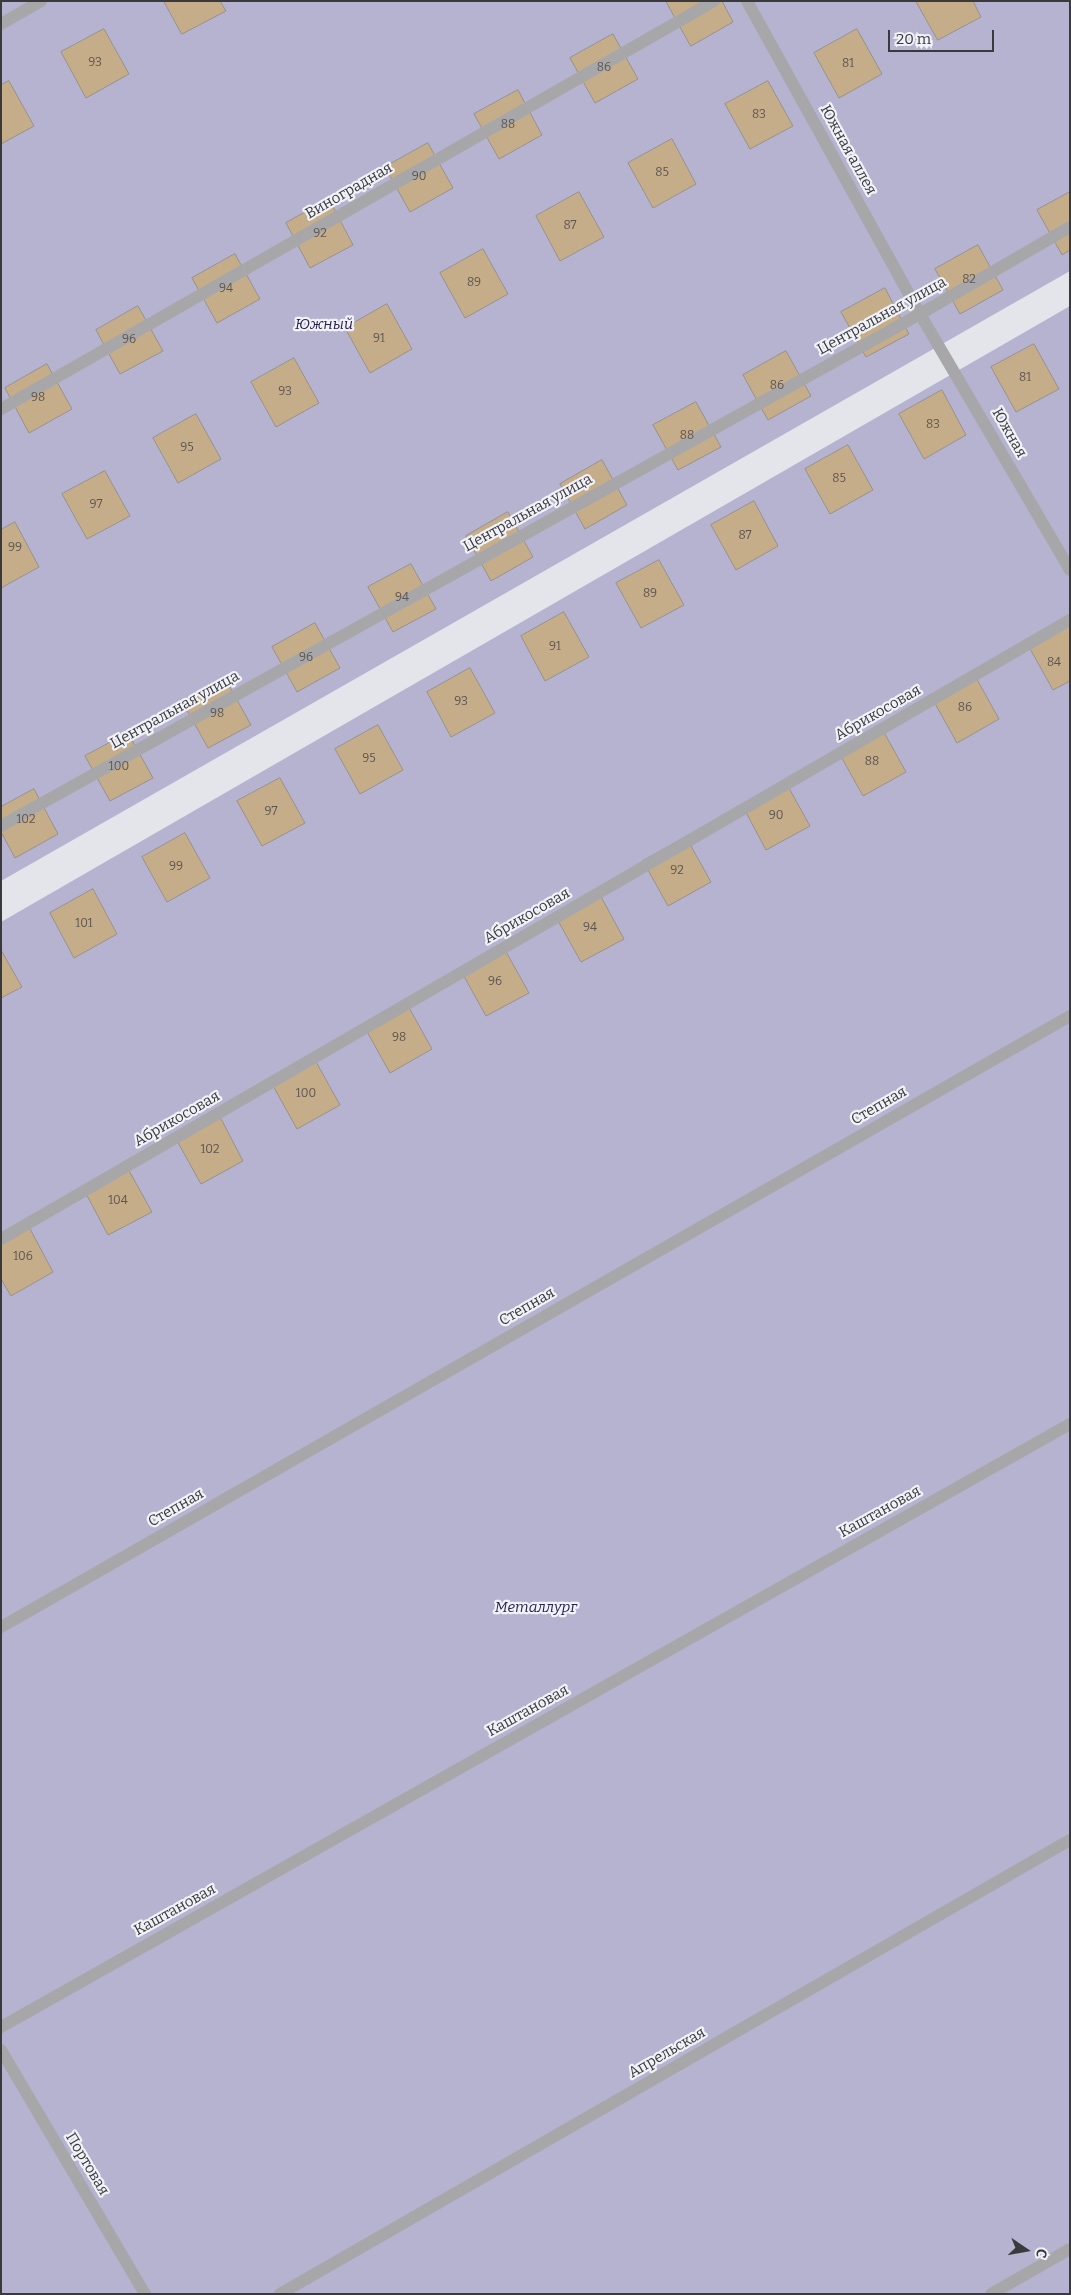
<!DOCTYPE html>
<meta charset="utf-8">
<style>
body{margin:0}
#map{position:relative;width:1071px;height:2295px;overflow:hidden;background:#e4e4eb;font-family:Bitter,serif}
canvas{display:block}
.frame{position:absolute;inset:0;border:2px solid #3a393c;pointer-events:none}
.north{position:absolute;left:1001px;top:2225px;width:50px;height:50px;-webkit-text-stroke:4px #f1f1f8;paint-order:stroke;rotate:102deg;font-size:14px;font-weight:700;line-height:20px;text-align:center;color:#3a393c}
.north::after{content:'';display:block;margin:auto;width:18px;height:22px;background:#3a393c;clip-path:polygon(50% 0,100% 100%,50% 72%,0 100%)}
.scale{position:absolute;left:888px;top:30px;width:106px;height:22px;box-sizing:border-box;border:2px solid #3a393c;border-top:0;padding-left:6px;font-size:15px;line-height:18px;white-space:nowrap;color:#3a393c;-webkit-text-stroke:4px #f1f1f8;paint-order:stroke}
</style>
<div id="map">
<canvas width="1071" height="2295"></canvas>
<div class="frame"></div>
<div class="north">С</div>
<div class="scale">20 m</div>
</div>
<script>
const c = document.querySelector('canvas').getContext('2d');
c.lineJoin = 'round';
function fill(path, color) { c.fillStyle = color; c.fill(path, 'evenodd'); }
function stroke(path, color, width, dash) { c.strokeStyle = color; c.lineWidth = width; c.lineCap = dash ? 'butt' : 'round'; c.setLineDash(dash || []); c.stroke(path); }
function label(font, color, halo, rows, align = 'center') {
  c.font = font + ' Bitter,serif'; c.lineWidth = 4.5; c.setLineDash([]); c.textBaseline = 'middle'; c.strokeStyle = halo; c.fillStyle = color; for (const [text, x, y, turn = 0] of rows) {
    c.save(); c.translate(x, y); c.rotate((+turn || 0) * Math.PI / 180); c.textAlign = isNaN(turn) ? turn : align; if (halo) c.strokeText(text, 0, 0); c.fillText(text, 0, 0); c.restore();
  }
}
const green = new Path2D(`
 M1 1H1070V271L1 881Z
 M1070 306V2294H1V922Z`);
const building = new Path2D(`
 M164 1H220L226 11 182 34Z
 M666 1H722L733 22 691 46Z
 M916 1H973L981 17 938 40Z
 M104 29 129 74 86 98 61 52Z
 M857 29 882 74 839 98 814 53Z
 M613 34 638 79 595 103 570 58Z
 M9 81 34 126 1 144V85Z
 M768 81 793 126 750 149 725 104Z
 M518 90 542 135 499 159 474 114Z
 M672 139 696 184 653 208 628 163Z
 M428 143 453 188 410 212 385 167Z
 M579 192 604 237 560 261 536 216Z
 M1070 192V250L1062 255 1037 210Z
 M329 199 353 245 310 268 286 223Z
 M978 245 1003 290 960 314 935 269Z
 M483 249 508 294 465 318 440 273Z
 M235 254 260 299 217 323 192 278Z
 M885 288 909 334 866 357 841 312Z
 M387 304 412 349 370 373 345 328Z
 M138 306 163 351 120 374 96 330Z
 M1034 344 1059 389 1016 412 991 367Z
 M786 351 811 396 768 420 743 375Z
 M294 358 319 403 276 427 251 382Z
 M47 364 72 409 29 433 5 388Z
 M942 390 966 435 924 459 899 414Z
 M696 402 721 447 678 470 653 425Z
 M196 414 221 459 178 483 153 438Z
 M848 445 873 490 830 514 805 469Z
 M602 460 627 505 585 529 560 484Z
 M105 471 130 516 87 539 62 494Z
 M754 501 778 546 736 570 711 525Z
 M508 512 533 557 491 581 466 536Z
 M15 522 39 567 1 588V530Z
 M659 560 684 605 641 628 616 583Z
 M411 564 436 609 393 632 368 587Z
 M564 612 589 657 545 681 521 636Z
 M1070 622V681L1053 690 1028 645Z
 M315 623 340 668 297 692 272 647Z
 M470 668 495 713 451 737 427 692Z
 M974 674 999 719 957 743 932 698Z
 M226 680 251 725 208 748 183 703Z
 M378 725 403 770 360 794 335 749Z
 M881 727 906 772 863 796 838 751Z
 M128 733 153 778 110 801 85 756Z
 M280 778 305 823 262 846 237 801Z
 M785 781 810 826 766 850 742 805Z
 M34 789 58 834 15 858 1 832V807Z
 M185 833 210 878 167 902 142 857Z
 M686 837 711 882 668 906 643 861Z
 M93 889 117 934 74 958 50 913Z
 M599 893 624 939 581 962 556 917Z
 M504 948 529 993 486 1016 461 971Z
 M1 950 22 987 1 998Z
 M407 1004 432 1049 390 1073 365 1028Z
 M315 1060 340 1105 297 1129 272 1084Z
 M219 1115 243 1161 201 1184 176 1139Z
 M127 1167 152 1212 108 1235 84 1190Z
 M29 1227 53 1272 11 1296 1 1279V1242Z`);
const minor = new Path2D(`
 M747 1 920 314 1070 570
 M1 24 41 1
 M1 409 714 1
 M1 826 920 314 1070 227
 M1 1239 1070 620
 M1 1627 1070 1016
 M1 2027 1070 1424
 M1 2050 145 2294
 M280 2294 1070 1840
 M991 2294 1070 2249`);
const numberNames = [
 ["93",95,63],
 ["81",848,64],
 ["86",604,68],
 ["83",759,115],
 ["88",508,125],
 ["85",662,173],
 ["90",419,177],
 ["87",570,226],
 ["92",320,234],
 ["82",969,280],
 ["89",474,283],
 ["94",226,289],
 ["91",379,339],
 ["96",129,340],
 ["81",1025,378],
 ["86",777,386],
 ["93",285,392],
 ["98",38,398],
 ["83",933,425],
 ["88",687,436],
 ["95",187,448],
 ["85",839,479],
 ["97",96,505],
 ["87",745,536],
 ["99",15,548],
 ["89",650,594],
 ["94",402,598],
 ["91",555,647],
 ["96",306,658],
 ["84",1054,663],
 ["93",461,702],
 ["86",965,708],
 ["98",217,714],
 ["95",369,759],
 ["88",872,762],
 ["100",119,767],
 ["97",271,812],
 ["90",776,816],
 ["102",26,820],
 ["99",176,867],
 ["92",677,871],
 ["101",84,924],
 ["94",590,928],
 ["96",495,982],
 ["98",399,1038],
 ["100",306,1094],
 ["102",210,1150],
 ["104",118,1201],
 ["106",23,1257]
];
const streetNames = [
 ["Южная аллея",848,150,61],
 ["Виноградная",349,191,-30],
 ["Центральная улица",882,316,-29],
 ["Южная",1009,433,60],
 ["Центральная улица",528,513,-29],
 ["Центральная улица",175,710,-29],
 ["Абрикосовая",878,713,-30],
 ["Абрикосовая",527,916,-30],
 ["Степная",879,1106,-30],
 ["Абрикосовая",177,1119,-30],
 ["Степная",527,1307,-30],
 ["Степная",176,1508,-30],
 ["Каштановая",880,1512,-29],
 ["Каштановая",528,1711,-29],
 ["Каштановая",175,1910,-29],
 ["Апрельская",667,2053,-30],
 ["Портовая",87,2164,59]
];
const parkNames = [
 ["Южный",324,325],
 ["Металлург",536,1608]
];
fill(green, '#b6b3d1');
fill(building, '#c6ad8a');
stroke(building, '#96928c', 1);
stroke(minor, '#a7a7aa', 12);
label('12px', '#5d5650', null, numberNames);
label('15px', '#3a393c', '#f1f1f8', streetNames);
label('italic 15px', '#2d2353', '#f1f1f8', parkNames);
</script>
